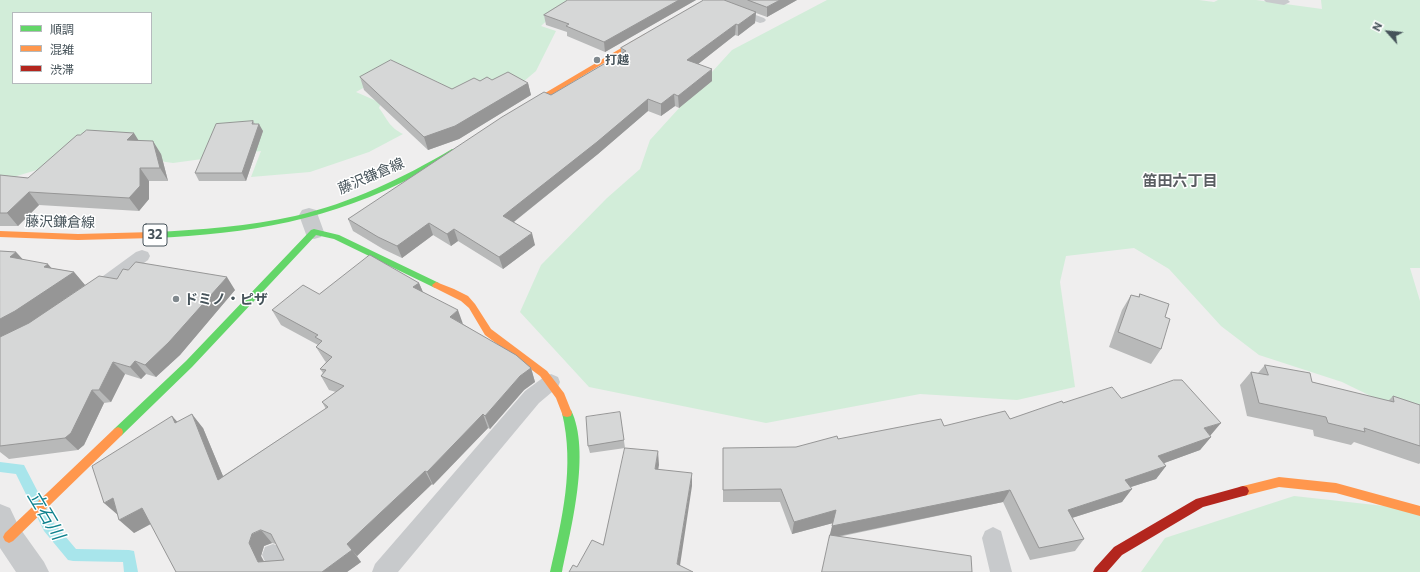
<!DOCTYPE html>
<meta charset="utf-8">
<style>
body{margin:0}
#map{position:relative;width:1420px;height:572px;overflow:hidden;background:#efeeee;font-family:Commissioner,"Noto Sans JP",sans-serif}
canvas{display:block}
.legend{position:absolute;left:12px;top:12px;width:140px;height:72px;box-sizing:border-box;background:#fff;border:1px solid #b5babd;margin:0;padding:5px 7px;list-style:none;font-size:12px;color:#46535a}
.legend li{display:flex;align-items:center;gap:8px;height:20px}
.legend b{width:20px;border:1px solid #b5babd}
.north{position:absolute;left:1368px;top:12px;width:40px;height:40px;-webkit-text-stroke:3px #fff;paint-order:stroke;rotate:297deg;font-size:11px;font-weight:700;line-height:16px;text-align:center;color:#46535a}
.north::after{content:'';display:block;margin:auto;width:14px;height:18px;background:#46535a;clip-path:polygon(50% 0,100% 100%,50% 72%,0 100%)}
</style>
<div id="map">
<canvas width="1420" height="572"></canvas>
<ul class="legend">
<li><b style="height:5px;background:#63d668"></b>順調</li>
<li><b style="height:5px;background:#ff974d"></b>混雑</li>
<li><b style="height:5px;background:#b3261e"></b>渋滞</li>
</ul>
<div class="north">N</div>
</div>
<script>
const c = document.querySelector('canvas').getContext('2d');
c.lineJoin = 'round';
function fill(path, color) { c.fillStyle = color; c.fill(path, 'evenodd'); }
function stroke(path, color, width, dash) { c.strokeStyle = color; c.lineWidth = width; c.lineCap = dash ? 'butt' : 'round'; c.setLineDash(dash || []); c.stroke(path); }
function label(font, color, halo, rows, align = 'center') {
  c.font = font + ' Commissioner,"Noto Sans JP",sans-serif'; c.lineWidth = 3; c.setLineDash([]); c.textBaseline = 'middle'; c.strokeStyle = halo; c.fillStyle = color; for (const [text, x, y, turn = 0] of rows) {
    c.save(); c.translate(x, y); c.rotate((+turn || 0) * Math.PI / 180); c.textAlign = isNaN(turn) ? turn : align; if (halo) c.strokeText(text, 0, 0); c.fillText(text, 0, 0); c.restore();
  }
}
const green = new Path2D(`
 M0 0H569L541 26 556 31 536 71 523 82 462 96 436 81 395 70 356 92 381 103 379 108C388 120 389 127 403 134L369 152 310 172 251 177 261 151 173 163 97 152 0 181ZM13 13H151V83H13Z
 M827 0H1199L1214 2 1218 0H1256L1322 9 1321 0H1420V268H1410L1420 301V408L1387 404 1342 382 1259 355 1221 326 1169 269 1134 248 1066 256 1060 282 1075 387 1017 400 920 394 766 423 589 387 520 312 541 265 607 198 640 169 650 140 732 50Z
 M1294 496 1420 510V572H1141L1165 538Z`);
const stream = new Path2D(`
 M0 462 24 465 54 523 76 549 129 550 134 551 138 572H124L123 562 73 561 68 560 44 531 16 474 0 472Z`);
const lane = new Path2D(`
 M1264 0H1288L1290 2 1284 5 1266 2Z
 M734 7 764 18 766 20 764 22 760 23 730 12 728 10 730 8Z
 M142 250 148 252 150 256 148 260 100 295 94 297 88 295 85 291 88 287 136 252Z
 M551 374 558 377 560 382 558 387 539 403 398 572H372L375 564 525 391 544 377Z
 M993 527 1001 531 1012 572H990L982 538 985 531Z
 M273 544 281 547 294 572H270L262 555 265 547Z`);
const street = new Path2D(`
 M309 208 316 210 324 232 321 237 314 239 307 237 299 215 302 210Z
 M0 504 10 508 19 527 44 562 49 572H16L0 548Z`);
const fast = new Path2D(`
 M452 149H458L459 151C450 161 429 169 417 175 331 220 249 234 153 238L149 235 153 232C201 230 249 226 295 216 351 203 403 178 452 149Z
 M314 229 339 235 439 283 440 285 436 288 433 287 334 239 316 235 192 367 122 435 118 437 114 435 113 432 114 429 186 361 311 230Z
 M567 409 571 410C591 451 571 528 562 572H550C562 520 575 466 562 413L563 410Z`);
const slow = new Path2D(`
 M645 34 650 35 525 111H522L518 109Z
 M0 231 78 234 153 232 157 235 153 238 78 240 0 237Z
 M436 282 454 289 468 296 475 304 491 329 547 371 564 393 572 413 571 416 567 417 563 416 556 398 540 376 485 335 469 308 461 301 433 287 432 285Z
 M118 427 122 429 123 432 122 435 13 541 9 543 5 541 3 537 5 533 114 429Z
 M1279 477 1336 483 1420 506V516L1336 493 1279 487 1243 496 1239 495 1237 491 1239 487Z`);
const jam = new Path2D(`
 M1243 486 1247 487 1249 491 1247 495 1203 507 1122 555 1107 572H1093L1095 568 1114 547 1196 499Z`);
const wall = new Path2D(`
 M568 0H696L605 52 567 36V32L546 25 544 15Z
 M704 0H797L767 17 756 13 755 23 738 36 735 35 698 64 712 81 679 108 675 106 661 116 648 111 598 154 514 222 535 245 503 269 458 241 451 246 433 235 402 258 383 249 353 231 348 219 551 95 621 54V48Z
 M360 77 452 89 480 81 492 80 528 83 531 95 459 139 428 150 364 90Z
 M253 121 255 124 263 131 246 181H199L195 173Z
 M138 140 161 154 168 181H149V199L139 211 39 205 18 226H0V175L28 178Z
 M0 251 16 252 23 260 51 268 74 272 85 285 117 279 235 290 180 355 156 377 146 374 141 379 125 374 111 402 104 403 84 445 78 450 9 459 0 452Z
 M419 283 423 292 463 324 531 368 535 382 524 390 490 429 488 428 433 485 432 484 357 556 361 562 347 572H176L151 524 134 533 172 416 177 422 203 428 223 476 326 409 322 402 336 392 329 390 321 376 323 373 320 369 326 362 325 361 316 347 318 345 281 325 272 310 319 294ZM272 543 276 544 284 560 264 561 261 556 264 546Z
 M1140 294 1165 317 1161 349 1151 364 1109 347 1122 310 1131 295 1138 297Z
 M1265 365 1312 382 1388 401 1393 396 1420 405V463L1419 464 1354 442 1351 445 1314 436 1313 430 1247 416 1240 385 1251 372 1258 373Z
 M1121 398 1210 436 1211 437 1200 450 1164 463 1166 466 1156 479 1131 487 1122 502 1072 518 1084 539 1075 551 1030 560 1003 502 838 537 972 572H822L833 523 792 534 780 502H723V461L838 439 1010 419 1063 403Z
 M620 412 625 448 590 453 588 446Z`);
const shadedWall = new Path2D(`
 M679 0H696L605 52 604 42Z
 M780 0H797L767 17V7Z
 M756 12 755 23 738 36V25Z
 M736 24 735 35 688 72 687 60Z
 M712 69V81L679 108 678 96Z
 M528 83 531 95 459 139 428 150 424 137Z
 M674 94 675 106 661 116V104Z
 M648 99V111L598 154 506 228 503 216Z
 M259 124 263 131 246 181 242 173Z
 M134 133 142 146 127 140Z
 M153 141 161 154 168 181 160 168Z
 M140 168 149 181V199L139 211 129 198Z
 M29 192 39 205 18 226 7 213Z
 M429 223 433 235 402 258 397 246Z
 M454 229 458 241 451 246 447 234Z
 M532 233 535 245 503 269 499 257Z
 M16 252 28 265 10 257Z
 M48 264 59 277 44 267Z
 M74 272 85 285 28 324 0 338V319Z
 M227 277 235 290 180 355 156 377 145 365Z
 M419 283 425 297 413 287Z
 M458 310 463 324 450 317Z
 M135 361 146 374 141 379 130 367Z
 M113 362 125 374 111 402 99 390Z
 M531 368 535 382 524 390 490 429 485 416 520 376Z
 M92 390 104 403 84 445 78 450 65 438Z
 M192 414 203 428 230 493 218 480Z
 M483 414 488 428 433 485 427 472Z
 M172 416 184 429 175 423Z
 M1221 423 1210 436 1204 428Z
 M1211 437 1200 450 1148 469 1158 456Z
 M658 451 659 465 656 483 655 469Z
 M1166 466 1156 479 1115 492 1125 480Z
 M425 471 432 484 357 556 347 544Z
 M692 473V486L679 572 677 564Z
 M1132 489 1122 502 1059 522 1068 510Z
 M1010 490 1003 502 829 538 832 526Z
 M113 498 119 516 104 503Z
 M142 508 156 521 134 533 119 520Z
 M836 510 833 523 792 534 794 522Z
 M261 530 272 543 264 546 261 556 269 572 258 562 249 543 252 534Z
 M352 550 361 562 347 572H322Z`);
const building = new Path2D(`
 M568 0H679L604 42 566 26 569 24 544 15Z
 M704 0H724L756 12 738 25 736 24 687 60 712 69 678 96 674 94 661 104 648 99 597 142 503 216 532 233 499 257 454 229 447 234 429 223 397 246 378 237 348 219 502 117 544 92 551 95 626 51 621 48Z
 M748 0H780L767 7Z
 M391 60 452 89 474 78 480 81 487 77 492 80 508 72 528 83 455 126 424 137 360 77Z
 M253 121 252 124H259L242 173H195L216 124Z
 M87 130 134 133 127 140 153 141 160 168H140V186L129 198 29 192 7 213H0V175L28 178 77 135H80Z
 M0 251 16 252 10 257 48 264 44 267 74 272 15 311 0 319Z
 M370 255 419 283 413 287 458 310 450 317 516 355 531 368 520 376 485 416 483 414 427 472 425 471 347 544 352 550 322 572H176L142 508 119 520 113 498 104 503 92 466 172 416 175 423 192 414 218 480 328 407 322 402 344 386 321 376 326 370 320 369 332 357 316 347 322 341 315 337 318 335 272 310 303 285 319 294ZM261 530 271 534 284 560 258 562 249 543 252 534Z
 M136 262 227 277 169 342 145 365 135 361 130 367 113 362 99 390H92L71 433 65 438 0 446V337L29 323 99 276 117 279 123 269 128 270Z
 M1140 294 1169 304 1165 317 1170 319 1161 349 1118 332 1131 295 1139 297Z
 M1265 365 1310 373 1312 382 1394 402 1393 396 1420 405V446L1364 428 1365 432 1328 423 1326 417 1259 403 1251 372 1268 375Z
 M1174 380H1182L1221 423 1204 428 1211 437 1158 456 1166 466 1125 480 1132 489 1068 510 1084 539 1039 548 1010 490 832 526 836 510 794 522 781 489 723 490V448L796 447 837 436 838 439 941 419 944 426 1005 411 1010 419 1062 401 1063 403 1112 387 1121 398Z
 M620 412 624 440 588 446 586 417Z
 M625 448 658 451 655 469 692 473 677 564 693 572H569L573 565 577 567 592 540 603 545Z
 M830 535 971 556 972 572H822Z`);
const markers = [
 [597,60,4,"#81898e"],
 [176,299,4,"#81898e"]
];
const farPoinames = [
 ["打越",605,60]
];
const shields = [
 [155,235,24]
];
const shieldNames = [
 ["32",155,235]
];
const streetNames = [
 ["藤沢鎌倉線",371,176,-23],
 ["藤沢鎌倉線",60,222,1]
];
const poiNames = [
 ["ドミノ・ピザ",184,299]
];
const neighbourhoodNames = [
 ["笛田六丁目",1180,181]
];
const nearWaternames = [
 ["立石川",46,515,59]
];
fill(green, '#d2edd9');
fill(stream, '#a8e5eb');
fill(lane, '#c8cacc');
fill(street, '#c8cacc');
fill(fast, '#63d668');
fill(slow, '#ff974d');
fill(jam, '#b3261e');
fill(wall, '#b8b9b9');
fill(shadedWall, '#969696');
fill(building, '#d6d7d7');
stroke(building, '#969696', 1);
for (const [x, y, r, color] of markers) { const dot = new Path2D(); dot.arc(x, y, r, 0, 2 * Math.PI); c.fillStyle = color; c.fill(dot); stroke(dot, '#fff', 1.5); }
label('bold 12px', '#46535a', '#fff', farPoinames, 'left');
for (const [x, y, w] of shields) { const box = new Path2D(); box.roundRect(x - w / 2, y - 11, w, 22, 3); c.fillStyle = '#fff'; c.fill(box); stroke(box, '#46535a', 1); }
label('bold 13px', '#46535a', null, shieldNames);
label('14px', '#46535a', '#fff', streetNames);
label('bold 14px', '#46535a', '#fff', poiNames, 'left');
label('bold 15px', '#5a5e62', '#fff', neighbourhoodNames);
label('italic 18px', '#0f828e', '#fff', nearWaternames);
</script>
